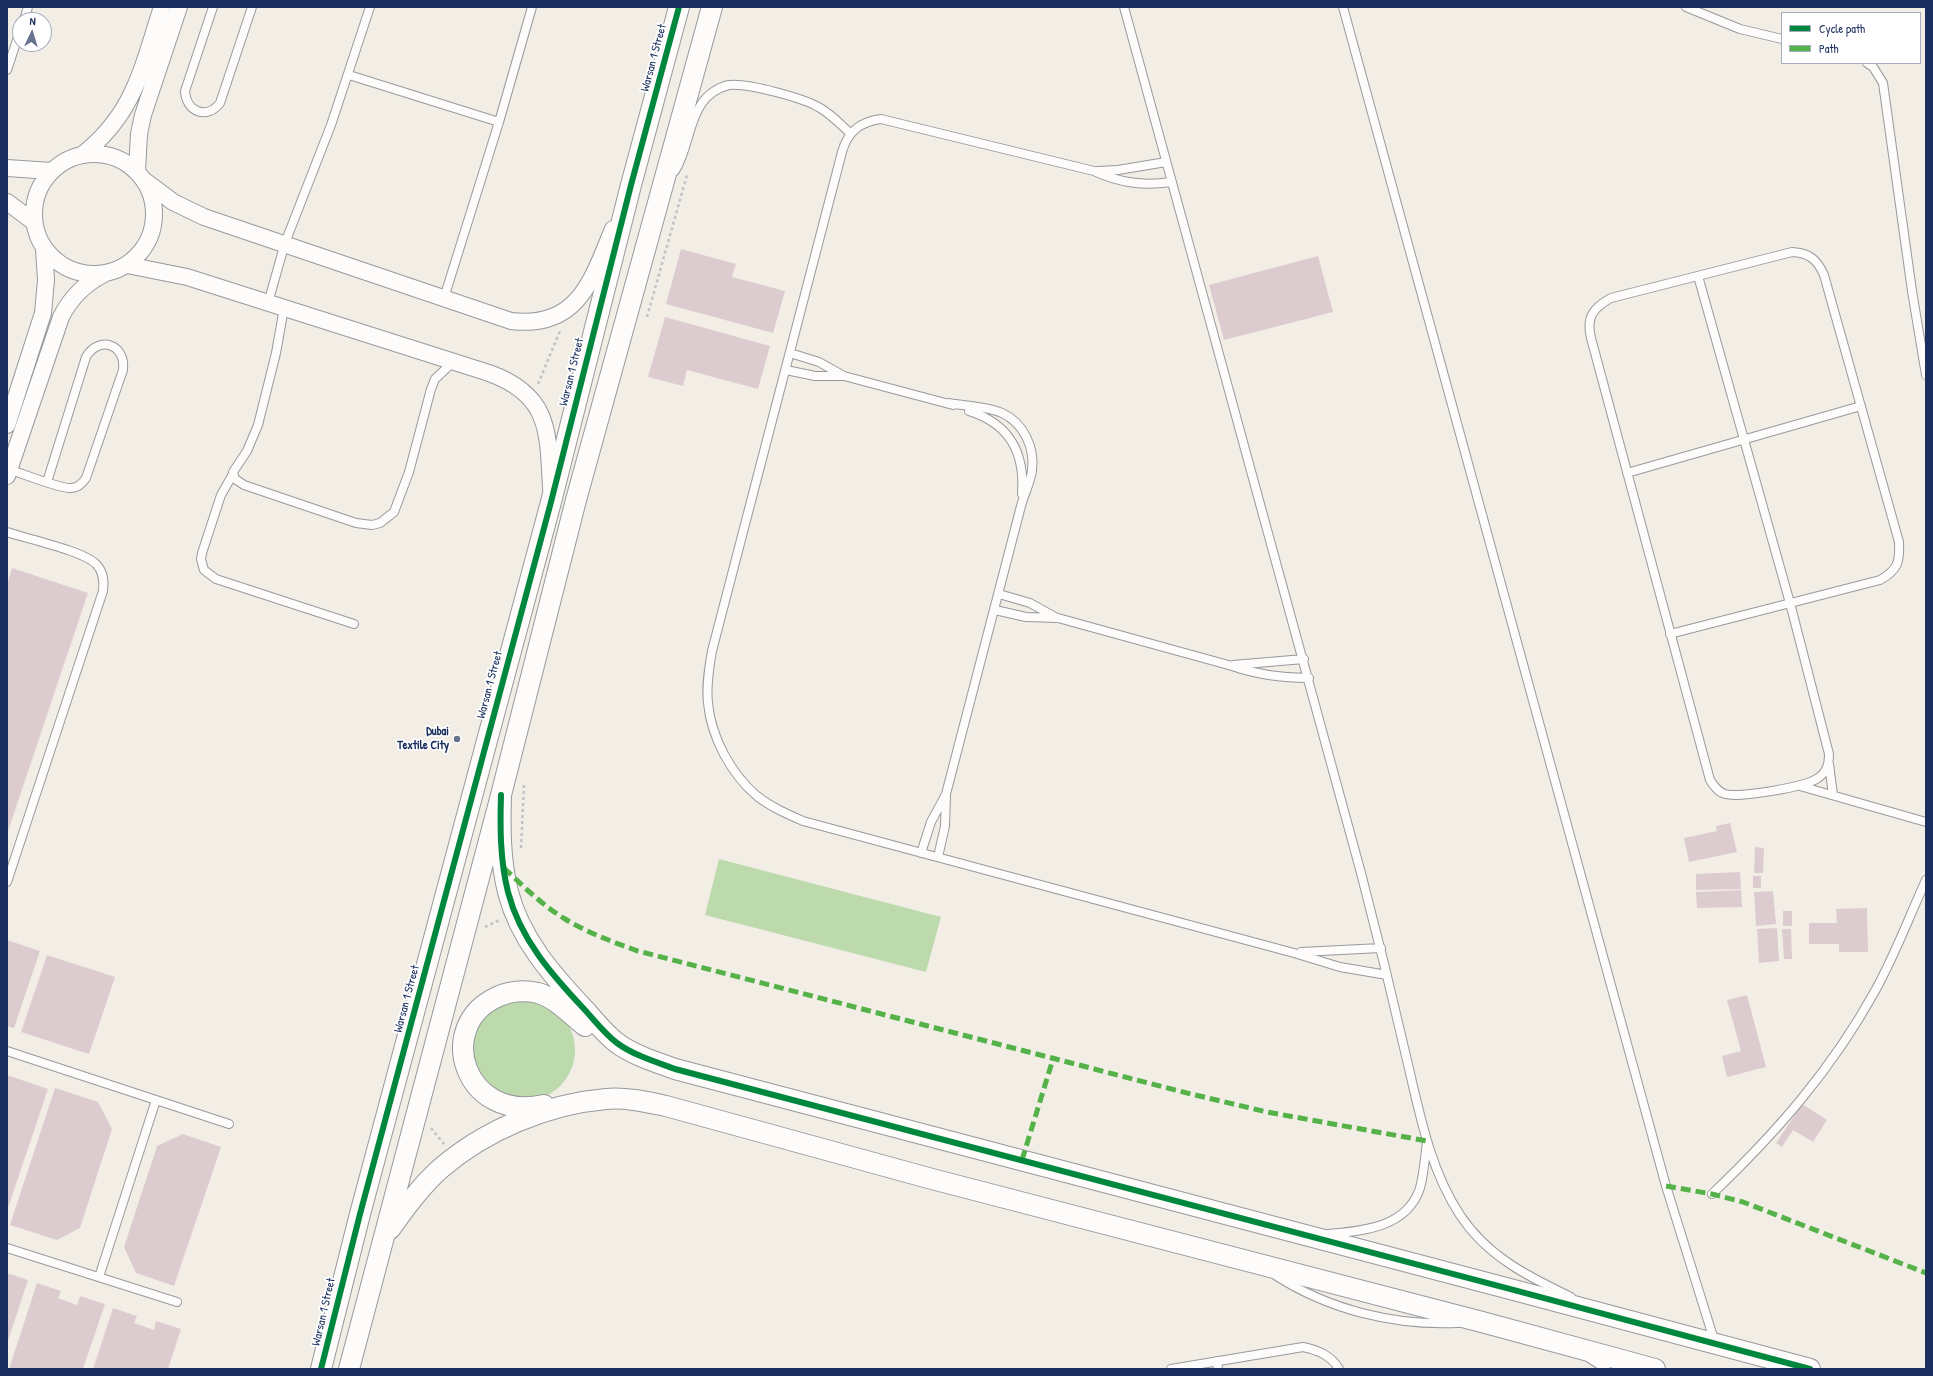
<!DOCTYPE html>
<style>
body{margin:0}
#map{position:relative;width:1933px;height:1376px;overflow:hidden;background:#f2eee6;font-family:"Patrick Hand",sans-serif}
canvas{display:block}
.frame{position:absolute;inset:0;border:8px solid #1b2f5e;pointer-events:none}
.legend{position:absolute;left:1781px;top:12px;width:140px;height:52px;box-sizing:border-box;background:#fff;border:1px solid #a4acbf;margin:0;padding:5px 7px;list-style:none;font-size:12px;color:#1b2f5e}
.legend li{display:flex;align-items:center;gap:8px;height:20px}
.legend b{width:20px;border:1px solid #a4acbf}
.north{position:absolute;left:12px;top:12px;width:40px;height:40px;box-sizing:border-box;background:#fff;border:1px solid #a4acbf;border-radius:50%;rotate:4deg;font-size:11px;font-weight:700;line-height:16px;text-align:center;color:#1b2f5e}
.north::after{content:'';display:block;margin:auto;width:14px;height:18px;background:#66728e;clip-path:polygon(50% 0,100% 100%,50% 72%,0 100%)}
</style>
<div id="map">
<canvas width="1933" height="1376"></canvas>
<div class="frame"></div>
<ul class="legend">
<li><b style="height:5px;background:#00873e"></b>Cycle path</li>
<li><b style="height:5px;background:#55b248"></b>Path</li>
</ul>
<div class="north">N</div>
</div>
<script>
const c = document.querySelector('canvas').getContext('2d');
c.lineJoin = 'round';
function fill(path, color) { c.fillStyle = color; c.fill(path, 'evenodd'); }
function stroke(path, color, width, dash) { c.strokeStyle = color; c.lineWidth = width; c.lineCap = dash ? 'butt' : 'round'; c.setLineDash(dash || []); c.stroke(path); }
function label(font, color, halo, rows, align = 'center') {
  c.font = font + ' "Patrick Hand",sans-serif'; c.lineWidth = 3.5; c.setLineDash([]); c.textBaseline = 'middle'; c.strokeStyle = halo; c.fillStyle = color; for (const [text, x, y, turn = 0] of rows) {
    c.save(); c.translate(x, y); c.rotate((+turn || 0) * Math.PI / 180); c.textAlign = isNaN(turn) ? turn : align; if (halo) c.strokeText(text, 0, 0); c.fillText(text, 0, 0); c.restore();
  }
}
const green = new Path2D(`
 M719 859 941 917 926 972 705 915Z
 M473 1050a51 51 0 1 1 102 0a51 51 0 1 1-102 0Z`);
const building = new Path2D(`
 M681 249 736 264 732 277 785 291 773 333 666 304Z
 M1318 256 1333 312 1224 340 1209 285Z
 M665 317 770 346 758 389 687 370 683 386 648 377Z
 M12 568 88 593 7 834V585Z
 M1730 823 1737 852 1689 862 1684 838 1717 831 1716 826Z
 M1755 847 1764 848 1763 873H1754Z
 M1740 872 1741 889 1696 890V874Z
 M1753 876H1761V888H1753Z
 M1741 890 1742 907 1697 908 1696 892Z
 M1773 891 1776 924 1756 926 1754 892Z
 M1867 908 1868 952H1839V944H1809V923H1837L1836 909Z
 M1783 911H1792V926H1783Z
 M1777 928 1779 961 1759 963 1757 929Z
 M1782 929H1791L1792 959H1784Z
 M7 940 40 951 14 1028 7 1026Z
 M47 955 115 977 89 1054 21 1032Z
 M1747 995 1766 1067 1727 1077 1722 1056 1741 1051 1727 1000Z
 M7 1075 48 1089 7 1211Z
 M55 1088 98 1102 112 1129 80 1228 57 1240 10 1225Z
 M1802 1104 1827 1120 1813 1142 1793 1130 1782 1147 1776 1143Z
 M183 1134 221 1147 174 1286 136 1273 124 1247 157 1146Z
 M7 1273 28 1280 7 1344Z
 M37 1283 61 1291 58 1298 77 1305 80 1296 105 1304 83 1369H9Z
 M113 1308 137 1316 134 1323 154 1330 156 1321 181 1329 168 1369H93Z`);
const path = new Path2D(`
 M647 317 687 175
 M538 384 560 331
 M521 848 524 785
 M485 927 500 920
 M431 1128 444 1144`);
const service = new Path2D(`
 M213 7 185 91C186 112 207 120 220 103L252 7
 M1124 7C1202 296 1283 584 1361 873 1377 934 1392 995 1406 1056 1419 1110 1429 1168 1460 1215 1487 1256 1527 1276 1571 1297
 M1343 7 1666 1186 1715 1343
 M1686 7 1740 29 1782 39
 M24 20 28 7
 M1867 63 1873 67 1883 83 1912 291 1926 375
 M7 70 20 31
 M349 75 499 122
 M675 171C688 150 688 123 702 103 708 94 719 87 729 85 748 83 804 98 820 108 831 114 841 125 850 133
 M1097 171 1118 170 1166 162
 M1171 182C1143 186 1120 183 1094 171L881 119C860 122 848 131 842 152L712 651C709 668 706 686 708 703 711 737 731 774 757 796 771 807 787 814 803 821L1294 953 1340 967 1387 975
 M444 298 499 122 532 7
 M268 303 285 243 331 125 370 7
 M284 308 276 353 258 425 247 451 233 472 235 479 244 485 356 523 372 525 380 523 394 512 409 472 431 389 435 379 453 362
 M790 353 819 362 844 376 953 405
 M786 370 815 376H844
 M969 411C1010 424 1025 453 1022 494
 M8 469C21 473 60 489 71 488 78 488 82 484 86 478L123 370C126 344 99 335 86 357L47 482
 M1627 473 1861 406
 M233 474 221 495 202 553 201 559 204 570 216 579 354 624
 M7 532C27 539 85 551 97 565 104 573 104 582 103 591L7 882
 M999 594 1030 603 1057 618
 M995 610 1026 617 1058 618 1232 666C1258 675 1281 678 1309 678
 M1670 634 1880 580C1898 570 1900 562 1899 542L1824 275C1817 259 1809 253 1792 252L1611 298C1593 308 1586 317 1591 338L1710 780C1714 786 1718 792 1725 794 1740 798 1806 787 1818 778 1827 772 1829 764 1829 754L1790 603 1698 276
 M1233 665 1304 659
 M1829 764 1833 795
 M1800 786 1926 822
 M921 853 931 822 946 794 1021 506C1024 495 1030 483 1032 471 1035 448 1024 423 1002 413 986 406 965 406 948 403
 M938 857 945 826 946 795
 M1301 952 1381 948
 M7 1051 229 1124
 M1712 1194C1777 1132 1832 1069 1875 991 1895 955 1909 917 1926 880
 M1328 1234C1362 1231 1407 1228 1420 1188 1424 1173 1425 1157 1427 1142
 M7 1248 177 1302
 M1275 1275C1329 1310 1395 1326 1458 1323
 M99 1277 156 1100
 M1589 1358 1606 1369
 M1217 1361 1218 1369
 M1171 1369 1303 1347C1317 1350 1331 1355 1339 1369`);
const minor = new Path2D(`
 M34 214a60 60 0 1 1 120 0a60 60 0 1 1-120 0Z
 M82 155C135 113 142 68 162 7
 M7 168 51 171
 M137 171 139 134 143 115 179 7
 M145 181 173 202 204 217 511 321C578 329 592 280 613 229
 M7 202 34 222
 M127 265 187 277 489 373C550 395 548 431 551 488
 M7 425 43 313 46 280 44 248
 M7 476 61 317C71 297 84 284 104 274`);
const tertiary = new Path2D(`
 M501 795C500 827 500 860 508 892 520 939 552 975 585 1010 595 1021 605 1034 617 1043 633 1055 656 1062 675 1069 1054 1168 1432 1268 1810 1369
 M544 1105C464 1123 434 1026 497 997 510 991 524 990 538 993 556 998 571 1015 585 1026
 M390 1229C405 1208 421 1186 440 1169 485 1130 547 1104 606 1099 625 1097 647 1102 666 1106L932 1179 1482 1322 1655 1369
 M321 1369 360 1214 551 502 631 185 679 7
 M349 1369 501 795 576 500 712 7`);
const quiet = new Path2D(`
 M504 868C523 886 542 905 565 919 588 933 613 942 638 951L1191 1094 1267 1112 1427 1141
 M1022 1160 1053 1059
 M1666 1186 1712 1194 1743 1202 1926 1273`);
const cycleway = new Path2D(`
 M501 795C500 827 500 860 508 892 520 939 552 975 585 1010 595 1021 605 1034 617 1043 633 1055 656 1062 675 1069 1054 1168 1432 1268 1810 1369
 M321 1369 360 1214 551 502 631 185 679 7`);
const markers = [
 [457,739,4,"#66728e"]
];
const streetNames = [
 ["Warsan 1 Street",654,58,-75],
 ["Warsan 1 Street",572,372,-76],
 ["Warsan 1 Street",490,685,-75],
 ["Warsan 1 Street",407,999,-75],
 ["Warsan 1 Street",324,1312,-77]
];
const poiNames = [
 ["Dubai",449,732],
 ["Textile City",449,746]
];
fill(green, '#bddaad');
fill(building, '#ddcccf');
stroke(service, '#98999c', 10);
stroke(minor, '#98999c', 18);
stroke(tertiary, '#98999c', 22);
stroke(path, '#c1c2c6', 2.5, [3, 3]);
stroke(service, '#fdfcfb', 8);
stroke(minor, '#fdfcfb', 16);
stroke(tertiary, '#fdfcfb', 20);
stroke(quiet, '#55b248', 5, [10, 5]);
stroke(cycleway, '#00873e', 6);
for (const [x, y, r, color] of markers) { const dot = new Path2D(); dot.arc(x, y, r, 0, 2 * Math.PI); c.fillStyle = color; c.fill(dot); stroke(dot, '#fff', 1.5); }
label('12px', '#1b2f5e', '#fff', streetNames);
label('bold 12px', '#1b2f5e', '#fff', poiNames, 'right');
</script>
